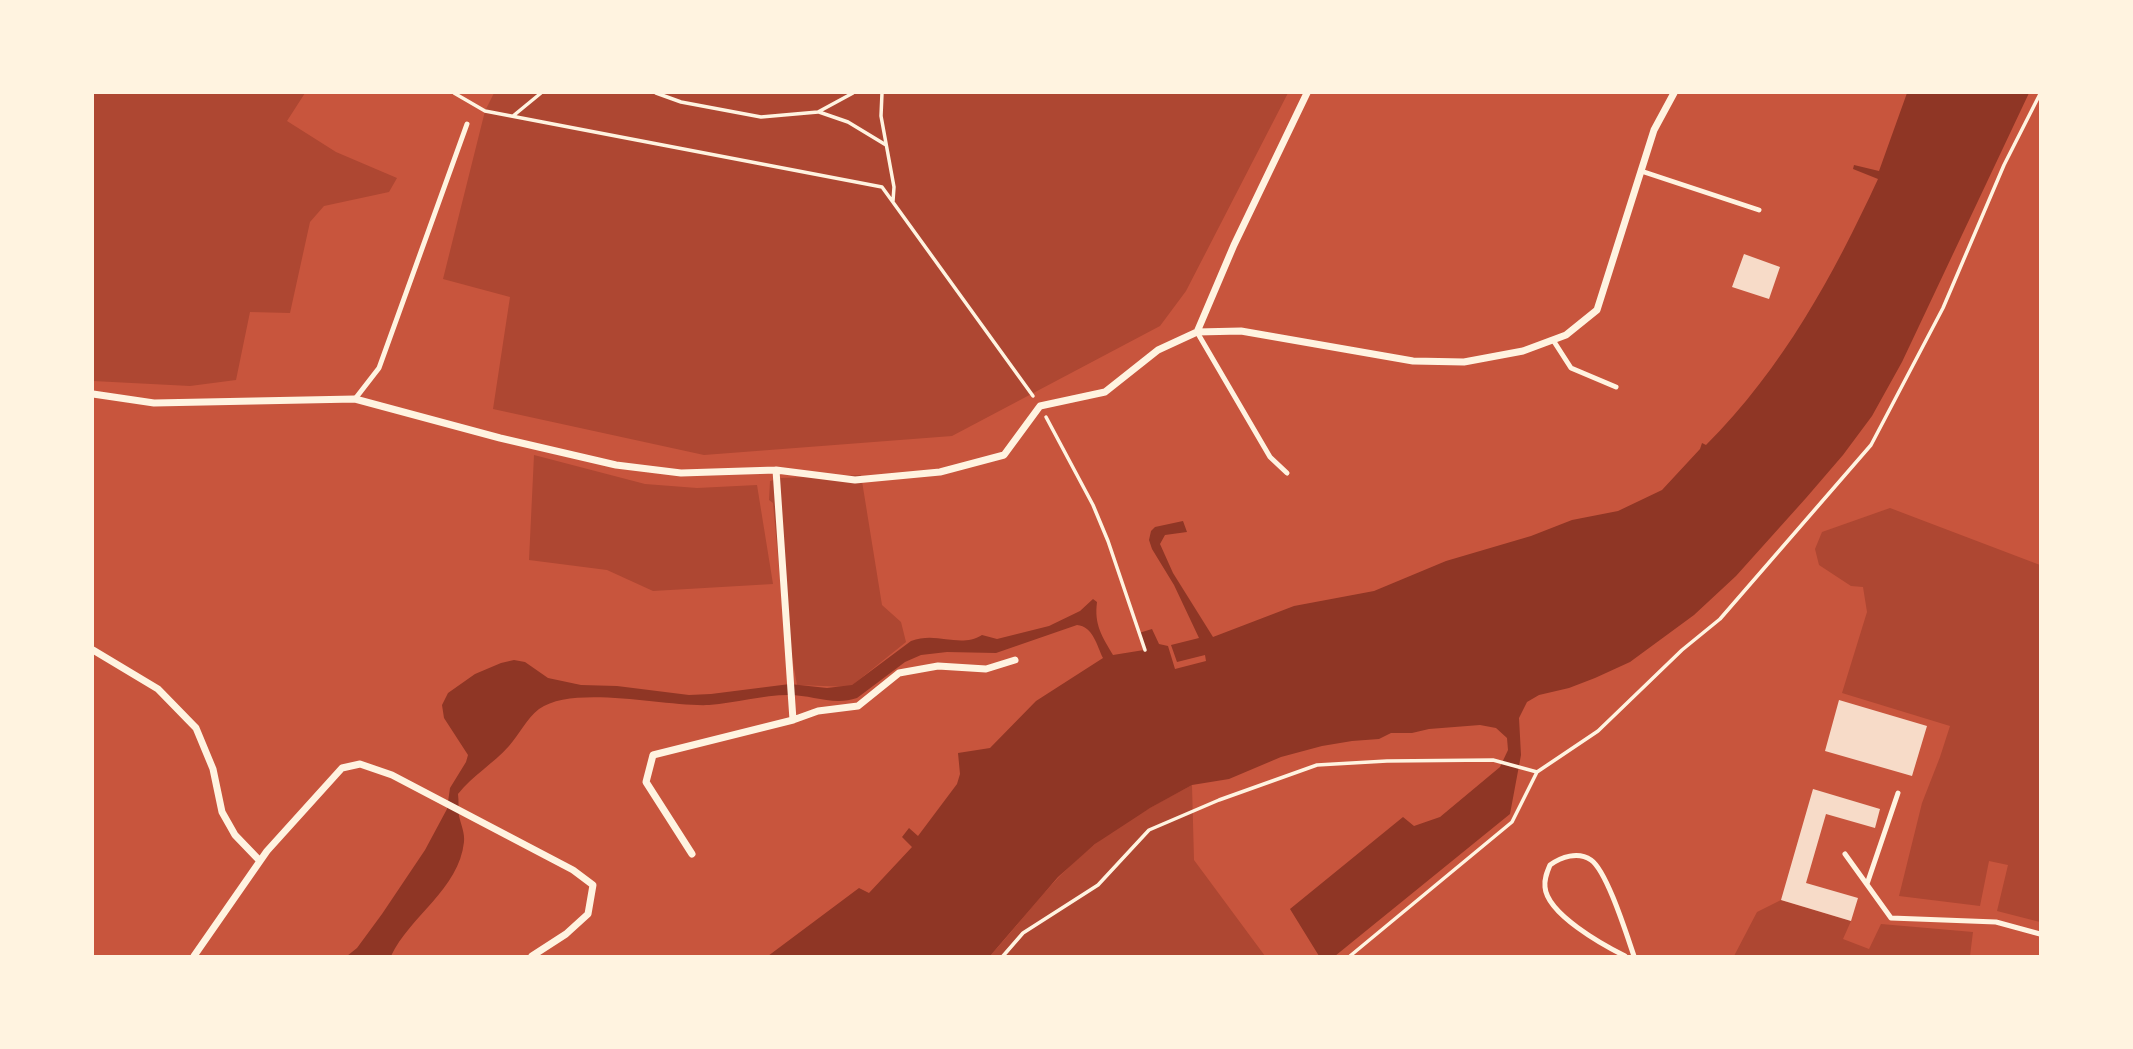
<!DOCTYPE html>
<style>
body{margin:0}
#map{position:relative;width:2133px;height:1049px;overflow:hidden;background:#c8553d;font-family:"PT Sans",sans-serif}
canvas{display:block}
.frame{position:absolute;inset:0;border:94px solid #fff3e0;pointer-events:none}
</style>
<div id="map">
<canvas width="2133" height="1049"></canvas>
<div class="frame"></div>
</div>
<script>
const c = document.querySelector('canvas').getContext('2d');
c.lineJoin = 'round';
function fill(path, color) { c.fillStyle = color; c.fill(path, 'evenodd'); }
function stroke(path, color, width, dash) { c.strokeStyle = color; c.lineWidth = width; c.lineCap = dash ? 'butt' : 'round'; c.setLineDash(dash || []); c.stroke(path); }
const green = new Path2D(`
 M93 93H305L287 121 336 152 397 178 389 192 324 206 310 222 290 313 250 312 236 380 190 386 93 381Z
 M494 93H1288L1186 291 1160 326 952 436 704 455 493 409 510 297 443 279 485 111Z
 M534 455 645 484 697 488 757 485 773 584 653 591 607 570 529 560Z
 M861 475 882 605 901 622 906 642 850 687 797 685 782 600 773 503 769 500 770 481 781 478Z
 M1890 508 2040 565V922L1997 911 2008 865 1989 861 1980 906 1899 896 1922 803 1940 757 1950 726 1842 693 1867 612 1863 587 1851 586 1819 565 1815 549 1822 532Z
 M1192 785 1194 860 1265 956H990C1024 919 1054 876 1094 845 1123 821 1159 803 1192 785Z
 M1781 900 1851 921 1843 939 1869 949 1881 924 1973 932 1970 956H1734L1757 912Z`);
const water = new Path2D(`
 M1907 93H2029L1902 362 1872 416 1843 455 1806 498 1736 576 1694 615 1630 662 1595 678 1569 688 1539 695 1527 702 1519 718 1521 755 1510 814 1335 956H1319L1290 909 1403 817 1414 826 1440 817 1500 767 1508 750 1507 738 1496 728 1480 725 1429 729 1412 733H1391L1379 739 1352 741 1322 746 1281 757 1229 779 1192 785 1150 808 1095 844 1058 877 990 956H768L859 888 869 893 912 847 902 837 909 828 918 836 957 784 960 774 958 753 990 748 1036 701 1103 658C1097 646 1093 626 1077 625L996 653 947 652 921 655 905 662 857 698C834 706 812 695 789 695 762 695 736 703 709 705 666 707 574 684 539 709 527 718 519 735 509 746 493 764 473 775 458 794 459 801 458 809 459 816 461 825 465 833 464 842 459 889 410 916 391 956H347L357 948 382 914 425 850 447 809 450 788 466 762 468 755 444 718 442 705 448 693 475 674 501 663 514 660 525 662 548 678 581 685 617 686 689 695 711 694 790 684 827 688 852 685 911 641C938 631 959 649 982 635L997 639 1049 626 1080 611 1093 599 1097 602C1094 625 1102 636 1113 655L1144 650 1139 633 1152 629 1159 644 1168 646 1175 669 1206 661 1205 655 1177 662 1171 645 1199 638 1174 585 1152 549 1149 540 1151 531 1155 527 1183 521 1187 532 1165 535 1160 544 1173 573 1213 637 1294 606 1374 591 1446 561 1531 536 1572 520 1618 511 1662 490 1700 449 1702 443 1706 445C1783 368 1833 276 1878 179L1853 169 1854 165 1879 171Z`);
const building = new Path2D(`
 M1744 254 1780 267 1769 299 1732 287Z
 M1839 700 1927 726 1912 776 1825 751Z
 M1813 789 1880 809 1875 828 1826 814 1806 883 1858 898 1851 921 1781 900Z`);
const path = new Path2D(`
 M454 93 485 111 882 187 1033 396
 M656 93 681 102 761 117 818 112 853 93
 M882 93 881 116 894 187 893 201
 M819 112 848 122 886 145
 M513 116 541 93
 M1046 417 1093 505 1108 541 1145 650
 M1003 956 1023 933 1098 885 1149 830 1219 800 1317 765 1387 761 1493 760 1537 772 1598 731 1682 650 1720 619 1871 445 1943 308 2004 165 2040 94
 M1350 956 1512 822 1537 772`);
const service = new Path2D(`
 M1641 171 1759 210
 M1197 332 1270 457 1287 473
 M1553 340 1571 368 1616 387
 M355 399 379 368 467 124
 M1845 854 1891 918 1996 922 2040 934
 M1867 884 1898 793
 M1625 956C1603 945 1547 914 1545 887 1544 879 1547 872 1550 865 1561 857 1578 851 1591 860 1607 871 1627 936 1634 956`);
const minor = new Path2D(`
 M1197 332 1234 245 1307 93
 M93 394 154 403 355 399 500 438 616 465 681 473 776 470 855 480 940 472 1004 455 1040 406 1105 392 1158 350 1197 332 1241 331 1413 361 1464 362 1523 351 1566 335 1597 310 1654 130 1674 93
 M776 470 793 720 818 711 858 706 899 673 938 666 986 669 1015 660
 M93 650 158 689 196 728 213 769 222 812 235 835 260 861
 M692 854 646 782 653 755 793 720
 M194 956 267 851 342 768 360 764 392 775 573 870 593 885 588 914 566 934 532 956`);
fill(green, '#ae4732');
fill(water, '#8f3625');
fill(building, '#f7dbc8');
stroke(path, '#fff3e0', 3.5);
stroke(service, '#fff3e0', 5);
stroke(minor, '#fff3e0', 7);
</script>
